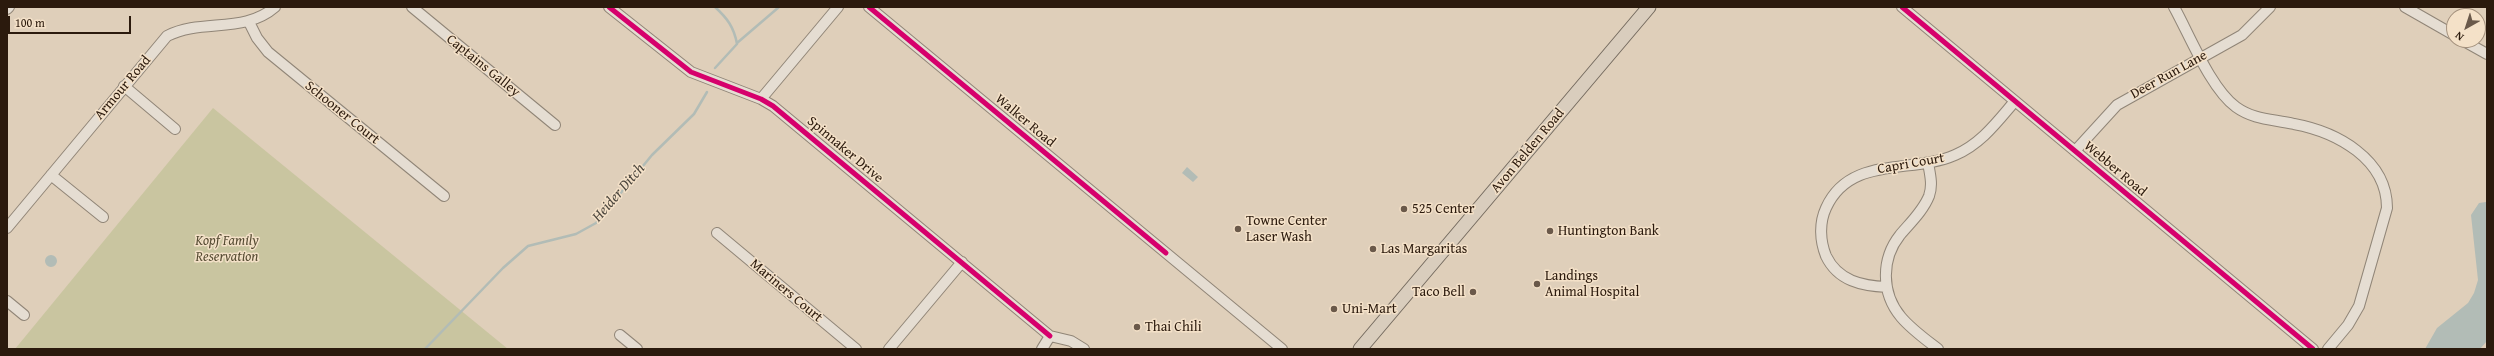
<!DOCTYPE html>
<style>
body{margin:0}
#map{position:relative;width:2494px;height:356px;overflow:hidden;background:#dfcfba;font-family:"Gentium Book Plus",serif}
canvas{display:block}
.frame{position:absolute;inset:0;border:8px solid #2b1a0d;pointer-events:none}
.north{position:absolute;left:2446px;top:8px;width:40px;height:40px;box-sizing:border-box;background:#f4e1c8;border:1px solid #a4917d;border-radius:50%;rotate:219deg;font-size:11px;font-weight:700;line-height:16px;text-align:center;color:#2b1a0d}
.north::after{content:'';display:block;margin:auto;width:14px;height:18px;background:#6a594a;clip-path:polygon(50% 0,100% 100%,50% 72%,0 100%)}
.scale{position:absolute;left:8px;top:16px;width:123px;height:18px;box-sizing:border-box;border:2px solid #2b1a0d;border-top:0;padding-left:5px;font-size:12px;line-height:14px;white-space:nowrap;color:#2b1a0d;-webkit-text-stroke:3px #f4e1c8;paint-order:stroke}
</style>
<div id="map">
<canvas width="2494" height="356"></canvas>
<div class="frame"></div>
<div class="north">N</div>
<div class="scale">100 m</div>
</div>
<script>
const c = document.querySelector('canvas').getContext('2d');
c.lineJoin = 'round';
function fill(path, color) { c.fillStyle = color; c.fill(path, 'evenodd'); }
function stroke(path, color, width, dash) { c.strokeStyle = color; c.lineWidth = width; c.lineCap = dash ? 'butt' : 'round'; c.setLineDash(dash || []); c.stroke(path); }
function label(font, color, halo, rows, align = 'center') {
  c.font = font + ' "Gentium Book Plus",serif'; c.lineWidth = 3; c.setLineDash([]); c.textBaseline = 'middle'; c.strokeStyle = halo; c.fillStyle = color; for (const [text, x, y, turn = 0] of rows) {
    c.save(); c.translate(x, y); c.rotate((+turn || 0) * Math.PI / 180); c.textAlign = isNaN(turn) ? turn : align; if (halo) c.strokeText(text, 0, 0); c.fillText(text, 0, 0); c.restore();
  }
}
const green = new Path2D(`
 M213 108 508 349H15Z`);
const water = new Path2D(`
 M1187 167 1198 177 1193 182 1182 173Z
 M2486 202 2487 341 2480 349H2425L2437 328 2468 303 2474 293 2478 280 2471 215 2479 203Z
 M45 261a6 6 0 1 1 12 0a6 6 0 1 1-12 0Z`);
const stream = new Path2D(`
 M715 7C727 18 734 27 737 44L715 68
 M737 43 779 7
 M425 349 503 268 528 246 576 234 596 223 652 155 694 114 707 92`);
const minor = new Path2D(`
 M412 7 555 125
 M609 7 691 72 761 99 773 106 1050 336
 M869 7 1282 349
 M1902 7 2313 349
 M2174 7C2190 36 2211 89 2236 107 2254 120 2273 119 2294 124 2337 132 2387 159 2387 208L2359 306 2348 325 2328 349
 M2405 7 2454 35
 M7 9 9 7
 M249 22 257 38 268 52 444 196
 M2462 40 2487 54
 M124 86 175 129
 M761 99 838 7
 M2075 151 2117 105 2242 35 2270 7
 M1928 163C1930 174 1933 185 1929 196 1923 211 1910 223 1900 235 1881 259 1881 293 1901 317 1911 329 1925 339 1938 349
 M51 175 103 217
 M7 228 167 36C202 18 244 34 275 7
 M717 233 856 349
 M1887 287C1862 286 1838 281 1826 256 1820 241 1819 223 1826 208 1850 155 1912 174 1955 155 1981 144 1997 122 2015 101
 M7 301 24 315
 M620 335 637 349
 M889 349 962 262
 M1042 349 1050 336 1071 341 1084 349`);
const major = new Path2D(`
 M1360 349 1649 7`);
const cycleway = new Path2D(`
 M609 7 691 72 761 99 773 106 1050 336
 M869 7 1166 253
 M1902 7 2313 349`);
const markers = [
 [1404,209,4,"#6a594a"],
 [1238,229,4,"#6a594a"],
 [1550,231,4,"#6a594a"],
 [1373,249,4,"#6a594a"],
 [1537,284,4,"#6a594a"],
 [1473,292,4,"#6a594a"],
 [1334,309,4,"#6a594a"],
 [1137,327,4,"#6a594a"]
];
const streetNames = [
 ["Captains Galley",483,66,39],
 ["Deer Run Lane",2169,75,-29],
 ["Armour Road",123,88,-50],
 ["Schooner Court",342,113,39],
 ["Walker Road",1025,121,40],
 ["Spinnaker Drive",845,150,40],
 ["Avon Belden Road",1528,151,-50],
 ["Capri Court",1911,164,-10],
 ["Webber Road",2115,169,40],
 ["Mariners Court",786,291,40]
];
const poiNames = [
 ["525 Center",1412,209],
 ["Towne Center",1246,221],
 ["Laser Wash",1246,237],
 ["Huntington Bank",1558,231],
 ["Las Margaritas",1381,249],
 ["Landings",1545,276],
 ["Animal Hospital",1545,292],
 ["Taco Bell",1465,292,"right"],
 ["Uni-Mart",1342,309],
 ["Thai Chili",1145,327]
];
const parkNames = [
 ["Kopf Family",227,241],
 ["Reservation",227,257]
];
const waterNames = [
 ["Heider Ditch",619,193,-49]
];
fill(green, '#c9c5a0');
fill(water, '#b2bcb6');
stroke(stream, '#b2bcb6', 2.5);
stroke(minor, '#908577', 12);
stroke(major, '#766c60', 15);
stroke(minor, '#e5ddd2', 10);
stroke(major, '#d9cdbd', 13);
stroke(cycleway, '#d6006c', 5);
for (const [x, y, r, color] of markers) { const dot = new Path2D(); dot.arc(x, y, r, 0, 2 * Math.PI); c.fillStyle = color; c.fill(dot); stroke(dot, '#f4e1c8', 1.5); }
label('14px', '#2b1a0d', '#f4e1c8', streetNames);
label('14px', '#2b1a0d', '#f4e1c8', poiNames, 'left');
label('italic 14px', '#554b32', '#f4e1c8', parkNames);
label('italic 15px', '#4e483f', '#f4e1c8', waterNames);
</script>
